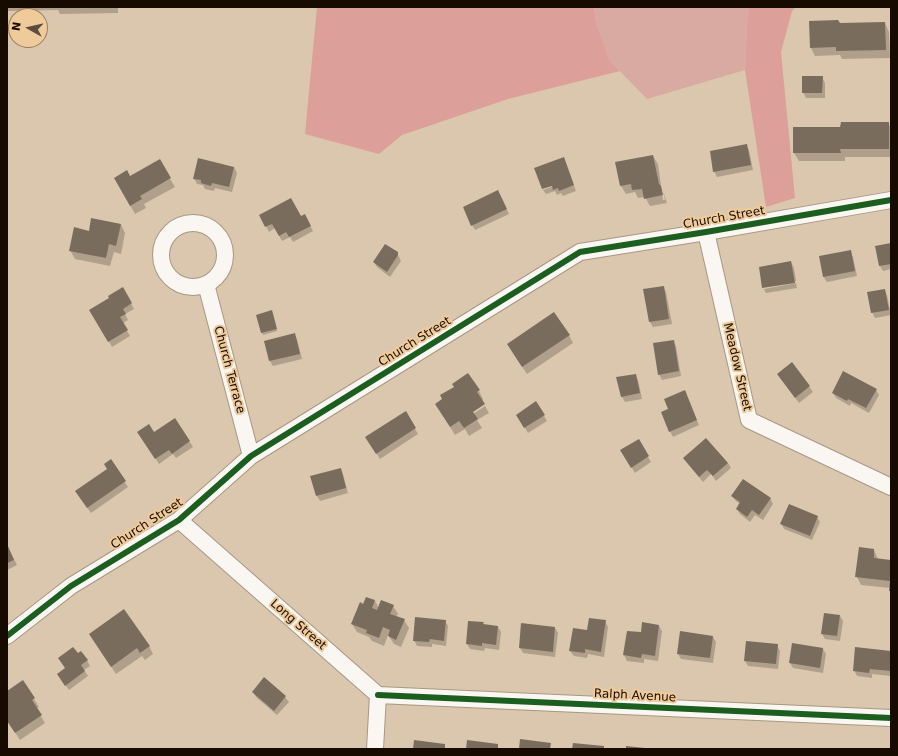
<!DOCTYPE html>
<style>
body{margin:0}
#map{position:relative;width:898px;height:756px;overflow:hidden;background:#dbc7ae;font-family:"DejaVu Sans",sans-serif}
canvas{display:block}
.frame{position:absolute;inset:0;border:8px solid #170b00;pointer-events:none}
.north{position:absolute;left:8px;top:8px;width:40px;height:40px;box-sizing:border-box;background:#efca9a;border:1px solid #997e5c;border-radius:50%;rotate:278deg;font-size:11px;font-weight:700;line-height:16px;text-align:center;color:#170b00}
.north::after{content:'';display:block;margin:auto;width:14px;height:18px;background:#5c4d3d;clip-path:polygon(50% 0,100% 100%,50% 72%,0 100%)}
</style>
<div id="map">
<canvas width="898" height="756"></canvas>
<div class="frame"></div>
<div class="north">N</div>
</div>
<script>
const c = document.querySelector('canvas').getContext('2d');
c.lineJoin = 'round';
function fill(path, color) { c.fillStyle = color; c.fill(path, 'evenodd'); }
function stroke(path, color, width, dash) { c.strokeStyle = color; c.lineWidth = width; c.lineCap = dash ? 'butt' : 'round'; c.setLineDash(dash || []); c.stroke(path); }
function label(font, color, halo, rows, align = 'center') {
  c.font = font + ' "DejaVu Sans",sans-serif'; c.lineWidth = 4; c.setLineDash([]); c.textBaseline = 'middle'; c.strokeStyle = halo; c.fillStyle = color; for (const [text, x, y, turn = 0] of rows) {
    c.save(); c.translate(x, y); c.rotate((+turn || 0) * Math.PI / 180); c.textAlign = isNaN(turn) ? turn : align; if (halo) c.strokeText(text, 0, 0); c.fillText(text, 0, 0); c.restore();
  }
}
const green = new Path2D(`
 M594 7H748L745 70 647 99 610 61 596 23Z`);
const forest = new Path2D(`
 M317 7H594L596 23 610 61 620 71 508 99 402 135 379 154 305 134Z
 M748 7H796L792 11 781 52 795 198 766 207 745 70Z`);
const shadow = new Path2D(`
 M7 7H118V13L60 14 58 10 7 11Z
 M885 23 889 32 890 58 842 59 840 55 815 56 811 48Z
 M822 77 825 83V98H806L803 92Z
 M888 123 891 128V157H845V161H799L794 153V128H841Z
 M746 145 749 150 753 170 717 177 714 171Z
 M653 156 658 164 663 200H665L663 191 667 203 650 206 645 197 638 198 635 192 626 194 621 186 616 163Z
 M564 159 576 191 563 196 561 193 557 195 555 191 546 194 543 190 557 185Z
 M159 161 175 187 144 204 146 208 135 214 115 178H130Z
 M234 167 237 173 232 192 215 188 214 191 205 189 203 185 197 184 194 178Z
 M500 196 509 214 475 230 472 225Z
 M261 216 301 218 305 216 313 231 293 242 290 237 282 241 275 228 269 232Z
 M121 225 125 233 121 254 114 252 110 266 75 259 70 250 89 232Z
 M891 244V269L883 271 880 266Z
 M850 251 853 257 857 276 827 282 823 276Z
 M397 253 401 261 390 277 377 267 374 262Z
 M791 262 794 268 796 281 764 287V289L760 268Z
 M796 283 797 288 766 293 764 289Z
 M663 287 666 292 672 324 653 327 650 322 644 290Z
 M123 288 134 309 125 314 128 320 123 323 130 336 112 347 91 310 111 299Z
 M884 290 887 295 891 315 875 318 872 312Z
 M273 314 277 331 263 335 262 332Z
 M294 334 297 339 302 359 273 366 270 361 265 341Z
 M569 335 573 343 527 374 513 353Z
 M673 341 676 346 681 376 662 380 659 374Z
 M792 363 813 392 799 403 778 374Z
 M635 375 638 380 642 399 625 402 622 397 618 378Z
 M876 390 879 395 869 413 851 403 850 406 836 398 833 393Z
 M479 391 483 399 468 414 470 416 485 406 489 413 477 420 482 428 469 436 465 429 455 435 441 412Z
 M687 397 699 425 673 437 670 431Z
 M405 412 418 434 380 459 366 437Z
 M544 416 547 421 528 433 520 420Z
 M175 419 193 447 176 458 173 454 159 464 142 437 154 433Z
 M638 440 651 462 635 473 622 451Z
 M684 459 728 463 731 468 716 481 711 474 703 482Z
 M110 460 128 487 91 513 79 496 108 469Z
 M340 469 343 474 348 493 320 501 317 496 311 477Z
 M732 496 770 498 773 504 763 520 755 515 750 522 740 514 737 509 740 504 736 501Z
 M817 517 820 522 812 540 784 529 781 523Z
 M7 545 17 565 7 570Z
 M874 550 878 559 891 561V593L890 588 861 585 857 577Z
 M367 598 375 601 379 608 393 606 398 614 396 617 404 620 409 628 401 647 394 644 388 635 384 646 372 641 369 637 357 632 352 624Z
 M840 616 843 621 840 641 825 639 822 634Z
 M445 621 448 626 446 646 432 644V647L417 646 414 640Z
 M605 621 608 627 604 657 588 654 587 658 574 656 570 651 588 632Z
 M483 623 484 626 498 627 501 632 499 650 485 648 484 651 470 649 467 644Z
 M659 626 662 631 658 661 644 659V663L627 661 624 655 642 634Z
 M555 628 558 633 555 657 523 653 520 648Z
 M713 637 716 642 713 663 681 659 678 654Z
 M95 642 149 646 153 654 145 660 142 656 116 674Z
 M777 645 780 651 778 669 748 666 745 661Z
 M823 649 826 654 823 673 793 668 790 663Z
 M891 652V676L872 674V678L857 676 854 670Z
 M77 655 87 660 90 666 84 670 88 676 69 690 61 679 65 668Z
 M23 682 39 707 36 708 45 723 20 740 7 720V692Z
 M253 692 285 697 289 702 277 715 256 697Z`);
const building = new Path2D(`
 M838 20 840 23 885 22 886 50 836 51V47L810 48 809 21Z
 M802 76H823L822 93H802Z
 M841 122H889V149H840L841 153H793V127H840Z
 M747 144 751 165 713 172 710 151Z
 M653 155 659 184 661 186 663 195 644 199 642 189 632 190 631 184 620 186 615 162Z
 M564 157 574 185 559 191 558 188 553 190 552 186 542 189 534 168Z
 M198 158 234 167 229 187 212 183 211 186 201 183V180L193 179Z
 M160 159 171 178 140 196 142 199 130 206 114 178 127 170 130 176Z
 M498 190 507 209 471 226 463 207Z
 M291 198 301 216 305 214 311 226 289 237 286 232 279 236 272 224 265 227 259 215Z
 M91 218 121 224 116 246 109 244 106 258 69 251 74 227 89 231Z
 M891 243V264L879 266 875 246Z
 M385 244 398 252V255L387 272 373 262Z
 M851 250 855 271 823 277 819 256Z
 M791 261 795 283 762 288 759 267Z
 M664 286 669 319 649 322 643 289Z
 M123 287 132 303 123 309 126 314 120 317 128 330 108 342 89 310 109 298 108 296Z
 M885 289 889 310 871 313 867 292Z
 M272 310 277 329 261 333 256 315Z
 M554 312 570 335 522 367 507 344Z
 M295 333 300 354 269 361 264 341Z
 M674 340 679 371 658 375 653 343Z
 M792 362 810 386 795 398 777 374Z
 M843 371 877 389 866 408 848 399 847 401 832 393Z
 M468 373 480 390 477 392 485 404 473 412 478 419 464 428 459 421 450 427 435 404 442 399 440 395 454 387 452 384Z
 M636 374 640 393 621 397 616 377Z
 M685 390 697 420 669 432 661 412 668 409 664 399Z
 M536 401 545 415 524 428 516 415Z
 M406 411 416 428 376 454 365 437Z
 M175 418 190 441 172 454 169 450 155 459 137 432 149 424 154 432Z
 M706 438 728 463 713 476 707 470 699 477 683 458Z
 M639 439 649 456 631 468 620 450Z
 M111 459 126 481 87 508 75 491 107 469 104 464Z
 M341 468 346 488 316 496 310 476Z
 M743 479 771 498 759 515 752 510 747 517 736 509 740 502 731 496Z
 M789 504 818 516 810 536 780 524Z
 M7 544 14 560 7 563Z
 M859 547 874 549V558L891 560V591H889L890 581 855 577Z
 M366 597 375 600 372 608 377 610 381 600 394 605 390 614 405 619 396 640 388 636 390 630 383 627 379 638 366 633 367 630 351 624 360 602 363 604Z
 M124 609 150 646 140 653 137 648 111 667 89 634Z
 M824 613 840 615 837 636 821 634Z
 M415 617 446 620 444 641 430 639 429 642 413 641Z
 M589 618 606 620 601 652 585 649V653L569 651 573 628 587 630Z
 M468 621 484 622 483 624 498 626 496 645 482 643V646L466 644Z
 M642 622 659 625 655 656 642 654 641 658 623 655 627 631 641 632Z
 M521 623 555 627 553 652 519 648Z
 M680 631 713 636 710 658 677 654Z
 M746 641 778 644 776 664 744 661Z
 M792 643 823 648 820 668 789 663Z
 M73 647 78 653 81 651 88 660 81 665 85 671 65 686 57 674 65 668 58 658Z
 M855 647 891 651V671L870 669 869 673 853 671Z
 M264 677 286 696 274 711 252 692Z
 M23 680 35 698 32 700 42 715 15 733 7 721V691Z
 M520 739 551 743 550 749H519Z
 M414 740 445 744V749H413Z
 M467 740 498 744V749H466Z
 M573 743 604 746V749H572Z
 M626 746 645 748V749H626Z`);
const minor = new Path2D(`
 M161 255a32 32 0 1 1 64 0a32 32 0 1 1-64 0Z
 M706 232 749 420 891 487
 M206 284 251 456
 M179 520 378 695 375 749
 M7 636 71 586 179 520 251 456 580 252 706 232 891 200
 M378 695 891 718`);
const cycleway = new Path2D(`
 M7 636 71 586 179 520 251 456 580 252 706 232 891 200
 M378 695 891 718`);
const streetNames = [
 ["Church Street",724,218,-10],
 ["Church Street",415,342,-32],
 ["Meadow Street",737,367,77],
 ["Church Terrace",229,370,75],
 ["Church Street",147,524,-33],
 ["Long Street",298,625,41],
 ["Ralph Avenue",635,696,3]
];
fill(green, '#d8aaa2');
fill(forest, '#dc9f9a');
fill(shadow, '#0003');
fill(building, '#796c5d');
stroke(minor, '#a79783', 18);
stroke(minor, '#faf7f3', 16);
stroke(cycleway, '#1b5e20', 6);
label('12px', '#170b00', '#efca9a', streetNames);
</script>
